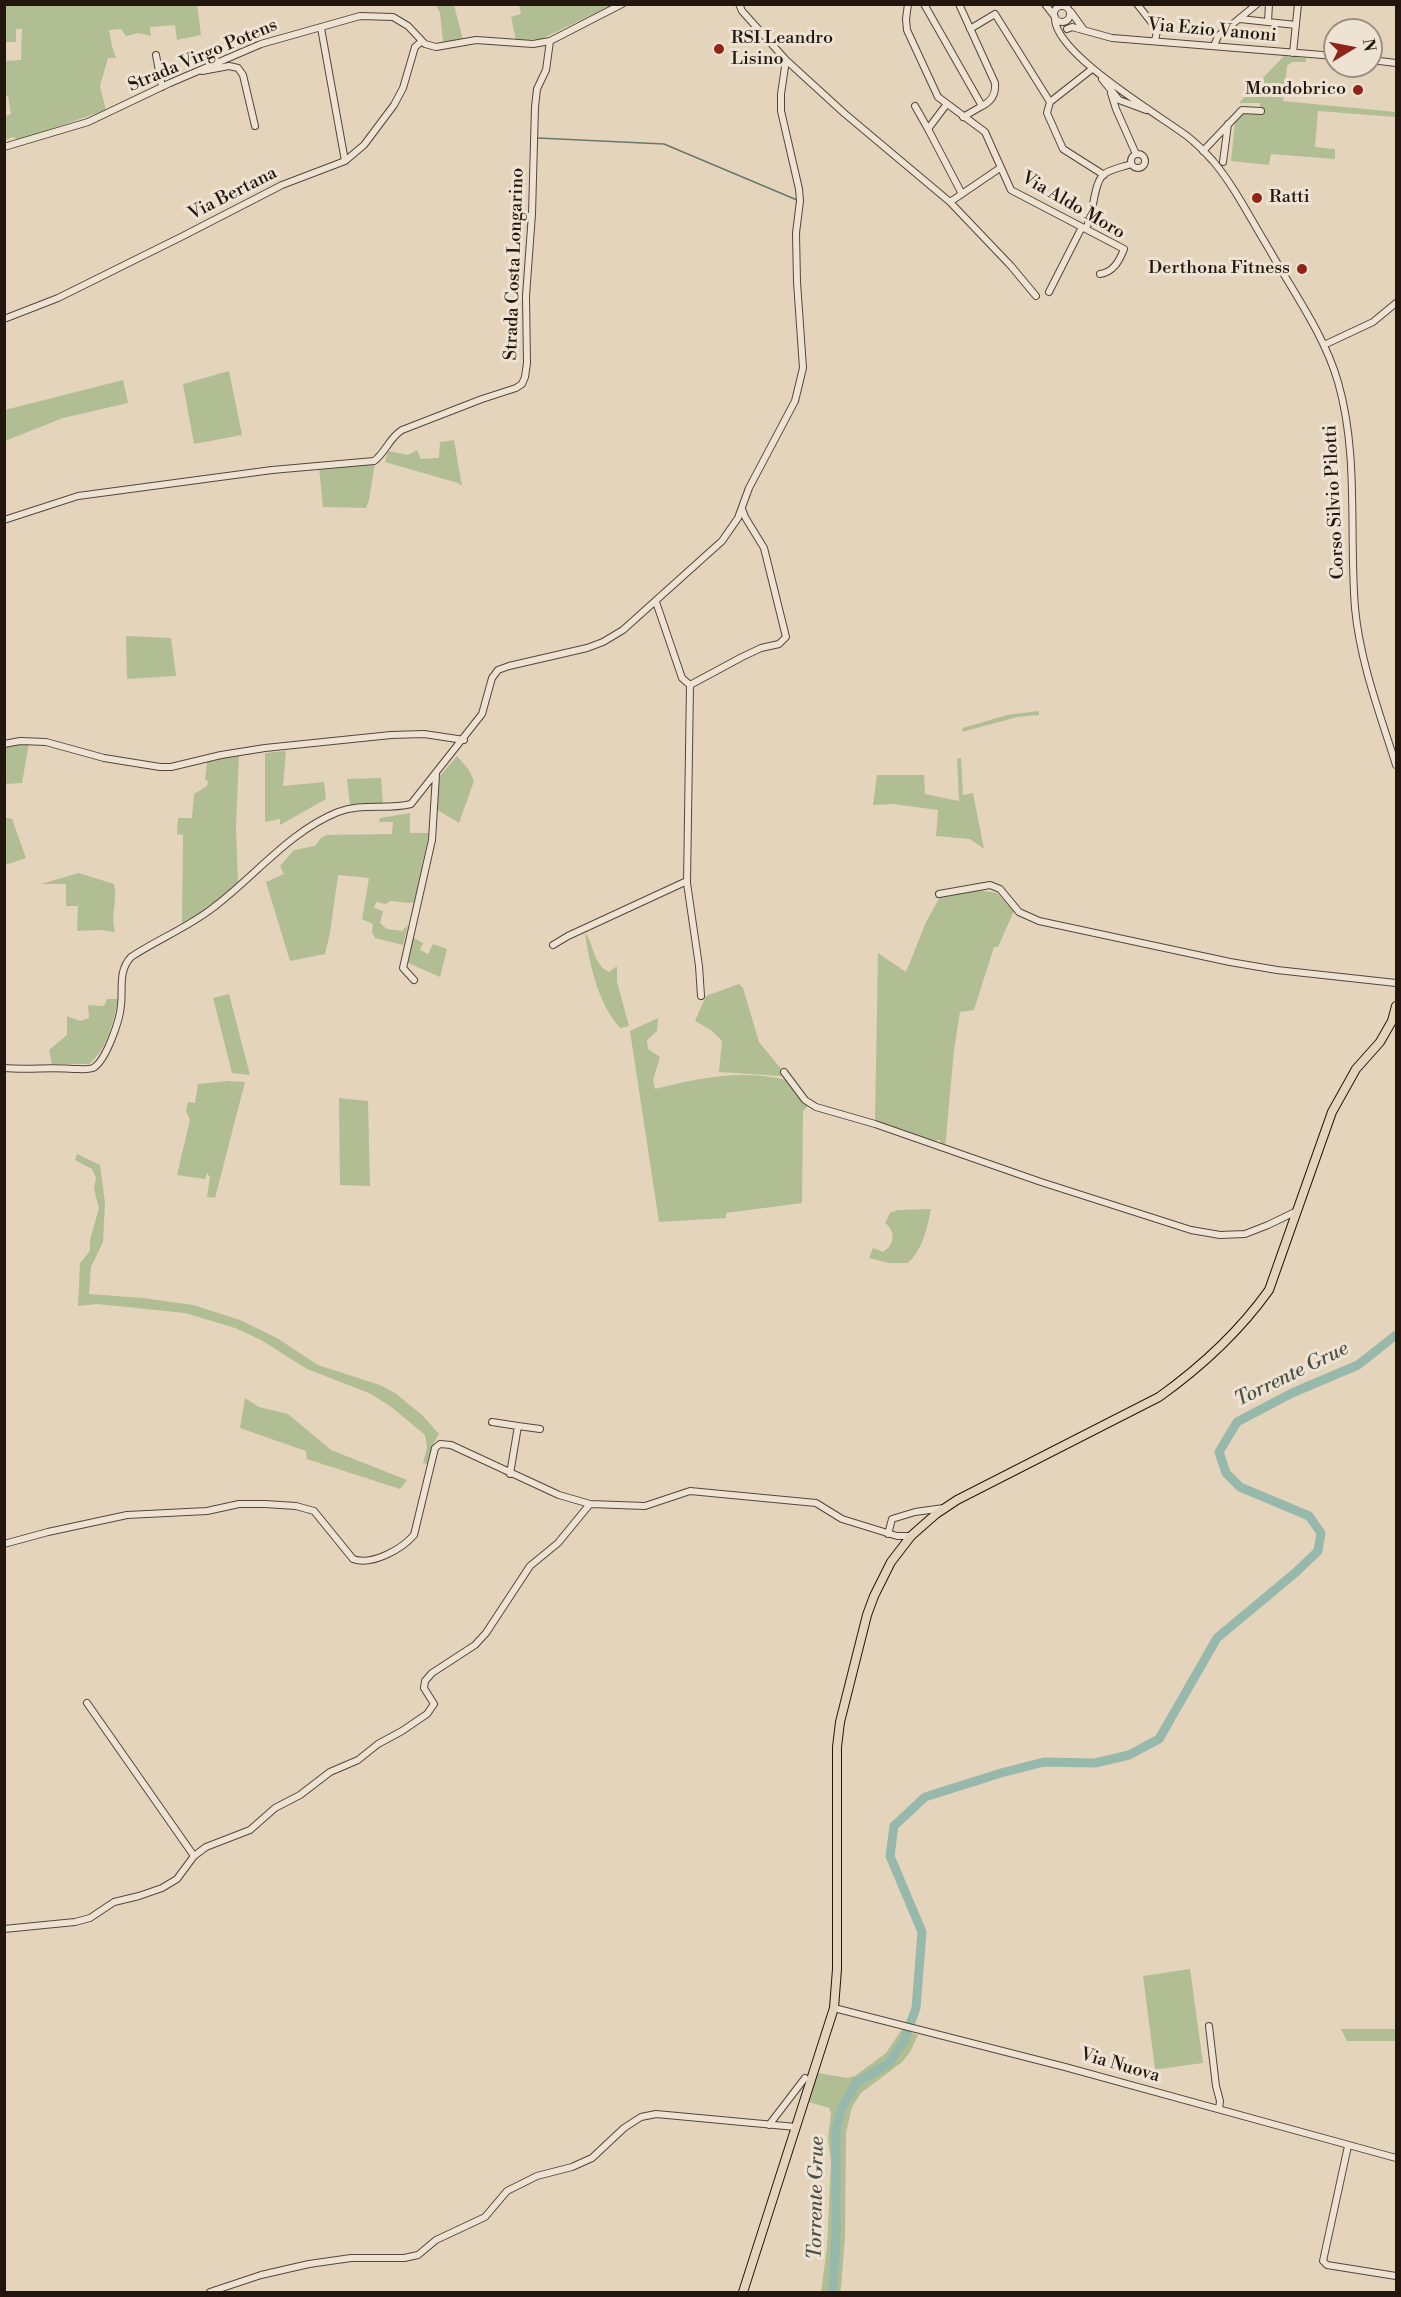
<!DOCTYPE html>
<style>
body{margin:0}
#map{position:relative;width:1401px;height:2297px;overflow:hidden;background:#e5d4bc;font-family:"Libre Bodoni",serif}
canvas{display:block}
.frame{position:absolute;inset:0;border:6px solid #23160f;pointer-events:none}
.north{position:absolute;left:1323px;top:18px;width:60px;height:60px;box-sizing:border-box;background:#eee3d3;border:2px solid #9d9185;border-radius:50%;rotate:80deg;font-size:16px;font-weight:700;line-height:24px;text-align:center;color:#23160f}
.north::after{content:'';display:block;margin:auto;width:21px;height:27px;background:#8f2418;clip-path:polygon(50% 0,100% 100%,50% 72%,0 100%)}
</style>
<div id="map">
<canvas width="1401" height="2297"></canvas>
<div class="frame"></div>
<div class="north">N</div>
</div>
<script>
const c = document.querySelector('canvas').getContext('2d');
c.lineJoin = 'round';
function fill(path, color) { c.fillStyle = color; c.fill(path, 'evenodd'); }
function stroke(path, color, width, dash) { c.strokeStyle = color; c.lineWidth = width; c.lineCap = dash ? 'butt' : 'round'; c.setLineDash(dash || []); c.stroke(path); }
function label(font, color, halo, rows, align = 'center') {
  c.font = font + ' "Libre Bodoni",serif'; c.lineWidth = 6; c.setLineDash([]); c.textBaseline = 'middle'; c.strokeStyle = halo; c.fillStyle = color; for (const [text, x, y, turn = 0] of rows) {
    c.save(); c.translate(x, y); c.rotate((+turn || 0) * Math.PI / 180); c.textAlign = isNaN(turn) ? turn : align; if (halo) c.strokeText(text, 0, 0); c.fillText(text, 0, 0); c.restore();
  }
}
const green = new Path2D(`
 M5 5H197L201 35 177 40 175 25 150 27 151 36 138 33 126 36 121 29 109 30 112 46 116 58H108L100 86 106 110 19 140 13 137 5 140V116L11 114 8 96H5V61L21 60 22 29H16V42H5Z
 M436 5H454L463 40 443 42 440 13Z
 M519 5H612L541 39 516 40 511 17 521 14Z
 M1284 56 1306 58V62H1292L1287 66 1283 101 1396 112V117L1318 111 1315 147 1335 149V159L1271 154 1269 165 1231 161 1235 122 1242 114H1264L1263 109 1260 108V103H1239Z
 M229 371 242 435 194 444 183 384Z
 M123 380 128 403 63 418 5 441V410Z
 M454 440 462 486 458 483 385 462 388 451 408 455 417 450 421 459 439 458 440 442Z
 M375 463 369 500 366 508 323 507 319 468Z
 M126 636 171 638 176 676 127 679Z
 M1039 711V715L1017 717 962 732 963 728 1007 715Z
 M29 743 22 783 5 784V746Z
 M286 751 283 786 324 782 326 799 280 825V819L265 822V753Z
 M239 754 236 827 238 884 211 907 182 923 183 835 177 834 178 818H192L194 794 207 786 208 781 205 780 207 762Z
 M457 756 469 770 474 781 459 823 436 809 440 776Z
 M961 758 963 795 973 793 984 849 970 839 936 836 938 810 893 804 873 805 877 775H924L925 794 959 801 957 759Z
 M381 778 383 804 350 805 347 779Z
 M410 813V833H429L414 902 410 903 390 901 386 904 376 902 374 908 383 911 380 923 387 929 402 931 408 925 403 945 375 938 372 932 373 924 362 919 369 878 338 875 330 933 325 954 290 961 266 882 284 874 280 866 294 850 315 846 321 838 327 835 392 834 393 822H379L380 818Z
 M4 817 12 819 26 858 5 865Z
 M79 873 114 884C118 900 110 915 115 932L101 930 77 931 78 906H66V884H41Z
 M969 889 997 893 1014 911 998 947H994L974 1010 960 1012 954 1050 945 1148 941 1147 940 1140 932 1141 875 1121 878 953 906 972 926 922 941 895Z
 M585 933C594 943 593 965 609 972L617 966V982L629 1026 620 1028C598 1003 590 966 585 933Z
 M412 937 423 943 420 950 428 954 433 944 447 949 440 977 406 962Z
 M739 984 743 988 759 1042 782 1070V1076L719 1072 722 1041 711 1030 695 1021 706 996Z
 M229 994 250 1075 232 1073 213 998Z
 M107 999H118C114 1020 107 1050 89 1064H52L49 1050 67 1035V1016L80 1021 89 1018 88 1005 104 1006Z
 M658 1018 657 1031 647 1040 648 1049 660 1057 653 1080 655 1089C698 1078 742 1069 787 1080L808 1106 803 1111 802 1203 726 1213V1218L659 1222 630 1031Z
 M228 1081 245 1082 215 1198 207 1197 210 1177 207 1173 205 1179 177 1175 190 1120 186 1111 188 1102 195 1103 198 1084Z
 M339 1098 368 1101 370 1186 340 1185Z
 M77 1154 100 1165 105 1203 103 1242 91 1267 89 1294 143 1298 193 1305 240 1320 277 1338 318 1365 380 1385 395 1393 422 1415 439 1434 432 1446 427 1464 423 1463 427 1448 425 1435 390 1406 369 1393 307 1369 261 1340 235 1328 185 1313 97 1304 78 1306 80 1263 90 1251V1240L99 1208 94 1189 96 1178 92 1169 75 1160Z
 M931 1209C927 1229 923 1249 908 1263H889L869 1258 873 1248 883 1252C895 1245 896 1231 885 1223L890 1213 898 1210Z
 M245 1398 259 1407 288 1414 331 1450 407 1480 400 1489 307 1459 306 1451 240 1428Z
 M1190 1969 1203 2063 1152 2070 1155 2069 1143 1976Z
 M902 2029 918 2035 910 2052 902 2062 861 2093 852 2107 846 2133 845 2237 841 2288 840 2292H821L827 2247 831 2161 828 2138 831 2113 829 2108 809 2102 818 2073 847 2078 855 2076 886 2053Z
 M1341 2029H1396V2041H1347Z`);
const stream = new Path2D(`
 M538 138 664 144 797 200`);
const river = new Path2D(`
 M833 2292 836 2229V2129L842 2107 857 2082 888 2064 904 2041 916 2008 922 1932 890 1856 894 1826 925 1797 1001 1773 1044 1762 1095 1763 1129 1755 1159 1739 1217 1638 1295 1573 1318 1551 1321 1533 1309 1516 1240 1487 1226 1473 1219 1452 1237 1422 1292 1393 1358 1365 1396 1335`);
const minor = new Path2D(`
 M908 4 906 19 907 30 938 97 985 132 1011 190 1124 249C1119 262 1113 272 1100 274
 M924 4 982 106 963 117
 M959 4 995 83C996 94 992 101 982 106
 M1045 4 1055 17C1052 52 1159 115 1187 136 1196 143 1205 152 1213 161 1235 187 1251 220 1269 249 1293 292 1324 334 1338 382 1359 455 1349 533 1355 608 1360 662 1380 714 1396 765
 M1137 4 1156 28 1157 31 1155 41
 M1054 14a8 8 0 1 1 16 0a8 8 0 1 1-16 0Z
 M1071 12 1084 30
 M1240 19 1268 22 1269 4
 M1268 22 1296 25
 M321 28 345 161
 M970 29 995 14 1050 102 1092 69
 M1067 29 1072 27 1112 38 1335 56
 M1214 46 1218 36 1257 4
 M1293 53 1298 4
 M156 55 162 87
 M786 60 844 113 950 202 1011 266 1036 296
 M1371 60 1396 63
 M202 71 229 66 238 68 243 75 255 126
 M1102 79 1119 100 1146 110
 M1111 93 1116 109 1136 154
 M1050 102 1047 113 1063 149 1104 175
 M946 105 928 129 962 194
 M915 106 928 129
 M4 147 88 122 170 83 261 44 360 16 393 17 408 26 425 44 436 47 476 40 533 44 550 41
 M1203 151 1242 110 1261 111
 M1131 161a7 7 0 1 1 14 0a7 7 0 1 1-14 0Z
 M1223 162 1228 124
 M950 202 1000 168
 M1086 228C1094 215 1093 183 1104 174 1111 169 1123 167 1131 164
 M1049 292 1082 227
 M4 319 58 298 183 236 282 185 345 161 364 145 394 105 403 88 415 47 422 41
 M1324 345 1373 322 1396 303
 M4 520 78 496 272 470 374 461C386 452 389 438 402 430L482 399 516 388 522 384 525 377 527 363 526 296 532 214 535 107 537 89 546 70 550 41 622 4
 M656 602 682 678 690 685
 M4 744 20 741 46 742 104 758 160 767H171L221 755 265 748 391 735 424 734 464 740
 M939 894 990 885 1000 889 1019 912 1039 921 1230 962 1277 970 1396 983
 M553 945 568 936 687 881
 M414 980 403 968 432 840 436 775
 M701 996 699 966 687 883 690 685 742 657 761 648 779 644 786 637 764 548 745 517 742 509
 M4 1068C28 1070 51 1067 74 1069 80 1069 87 1070 93 1068 106 1061 120 1020 121 1005 123 988 118 971 131 957 158 939 189 927 214 907 255 876 290 831 338 812 362 803 387 810 411 804L482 714 492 678 498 670 509 666 587 648 603 642 623 630 722 541 738 518 749 488 795 401 803 368 797 282 796 233 800 201 799 189 781 111V94L786 60 742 11 739 4
 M784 1072 805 1100 816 1107 875 1124 1041 1182 1191 1230 1220 1235 1245 1234 1268 1225 1297 1211
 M492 1422 518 1426 510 1474
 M518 1426 540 1429
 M888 1534 892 1519 915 1512 944 1508
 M4 1544 48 1532 127 1515 207 1511 239 1504H265L296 1506 314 1511 353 1559C372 1566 402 1549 414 1535L435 1448 440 1444 451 1445 559 1495 590 1504
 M87 1703 194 1856
 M4 1929 75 1922 90 1918 114 1902 139 1896 162 1888 177 1879 194 1856 206 1847 250 1830 275 1808 300 1795 330 1772 358 1760 378 1744 402 1731 427 1714 434 1704 424 1688 425 1681 432 1673 475 1645 486 1633 530 1566 558 1543 590 1504 645 1506 690 1491 816 1503 842 1519 897 1536H911
 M834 2008 1065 2067 1396 2158
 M1209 2026 1216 2086 1220 2101 1219 2109
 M769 2125 805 2078
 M1348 2146 1323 2261 1327 2265 1396 2276
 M210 2292 261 2275 309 2264 351 2258H404L418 2255 436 2240 485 2217 507 2191 537 2176 572 2167 592 2158 624 2128 641 2117 656 2114 796 2127`);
const major = new Path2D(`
 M743 2292 834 2008 837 1969V1747L840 1722 867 1615 874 1596 891 1562 911 1536 936 1514 957 1500 1159 1397C1201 1367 1239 1332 1269 1290L1332 1112 1356 1069 1380 1042 1392 1021 1396 1006`);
const markers = [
 [719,49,6,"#8f2418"],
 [1358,90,6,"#8f2418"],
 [1257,198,6,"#8f2418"],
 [1302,269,6,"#8f2418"]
];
const streetNames = [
 ["Via Ezio Vanoni",1212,31,5],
 ["Strada Virgo Potens",203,56,-23],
 ["Via Bertana",233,194,-27],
 ["Via Aldo Moro",1073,206,30],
 ["Strada Costa Longarino",515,264,-88],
 ["Corso Silvio Pilotti",1335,502,-93],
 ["Via Nuova",1120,2066,16]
];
const poiNames = [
 ["RSI Leandro",731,39],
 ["Lisino",731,60],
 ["Mondobrico",1346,90,"right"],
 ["Ratti",1269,198],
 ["Derthona Fitness",1290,269,"right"]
];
const waterNames = [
 ["Torrente Grue",1292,1375,-26],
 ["Torrente Grue",817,2198,-89]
];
fill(green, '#b1bd93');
stroke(stream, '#68786d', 1.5);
stroke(river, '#96b9ac', 9);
stroke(minor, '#54463a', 8);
stroke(major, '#23160f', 10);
stroke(minor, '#eee3d3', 6);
stroke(major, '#e5d4bc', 8);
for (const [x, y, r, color] of markers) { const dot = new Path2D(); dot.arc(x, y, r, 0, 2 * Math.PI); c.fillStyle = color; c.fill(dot); stroke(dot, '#eee3d3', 2); }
label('18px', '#23160f', '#eee3d3', streetNames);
label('18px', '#23160f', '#eee3d3', poiNames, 'left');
label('italic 20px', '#4b4f46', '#eee3d3', waterNames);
</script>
